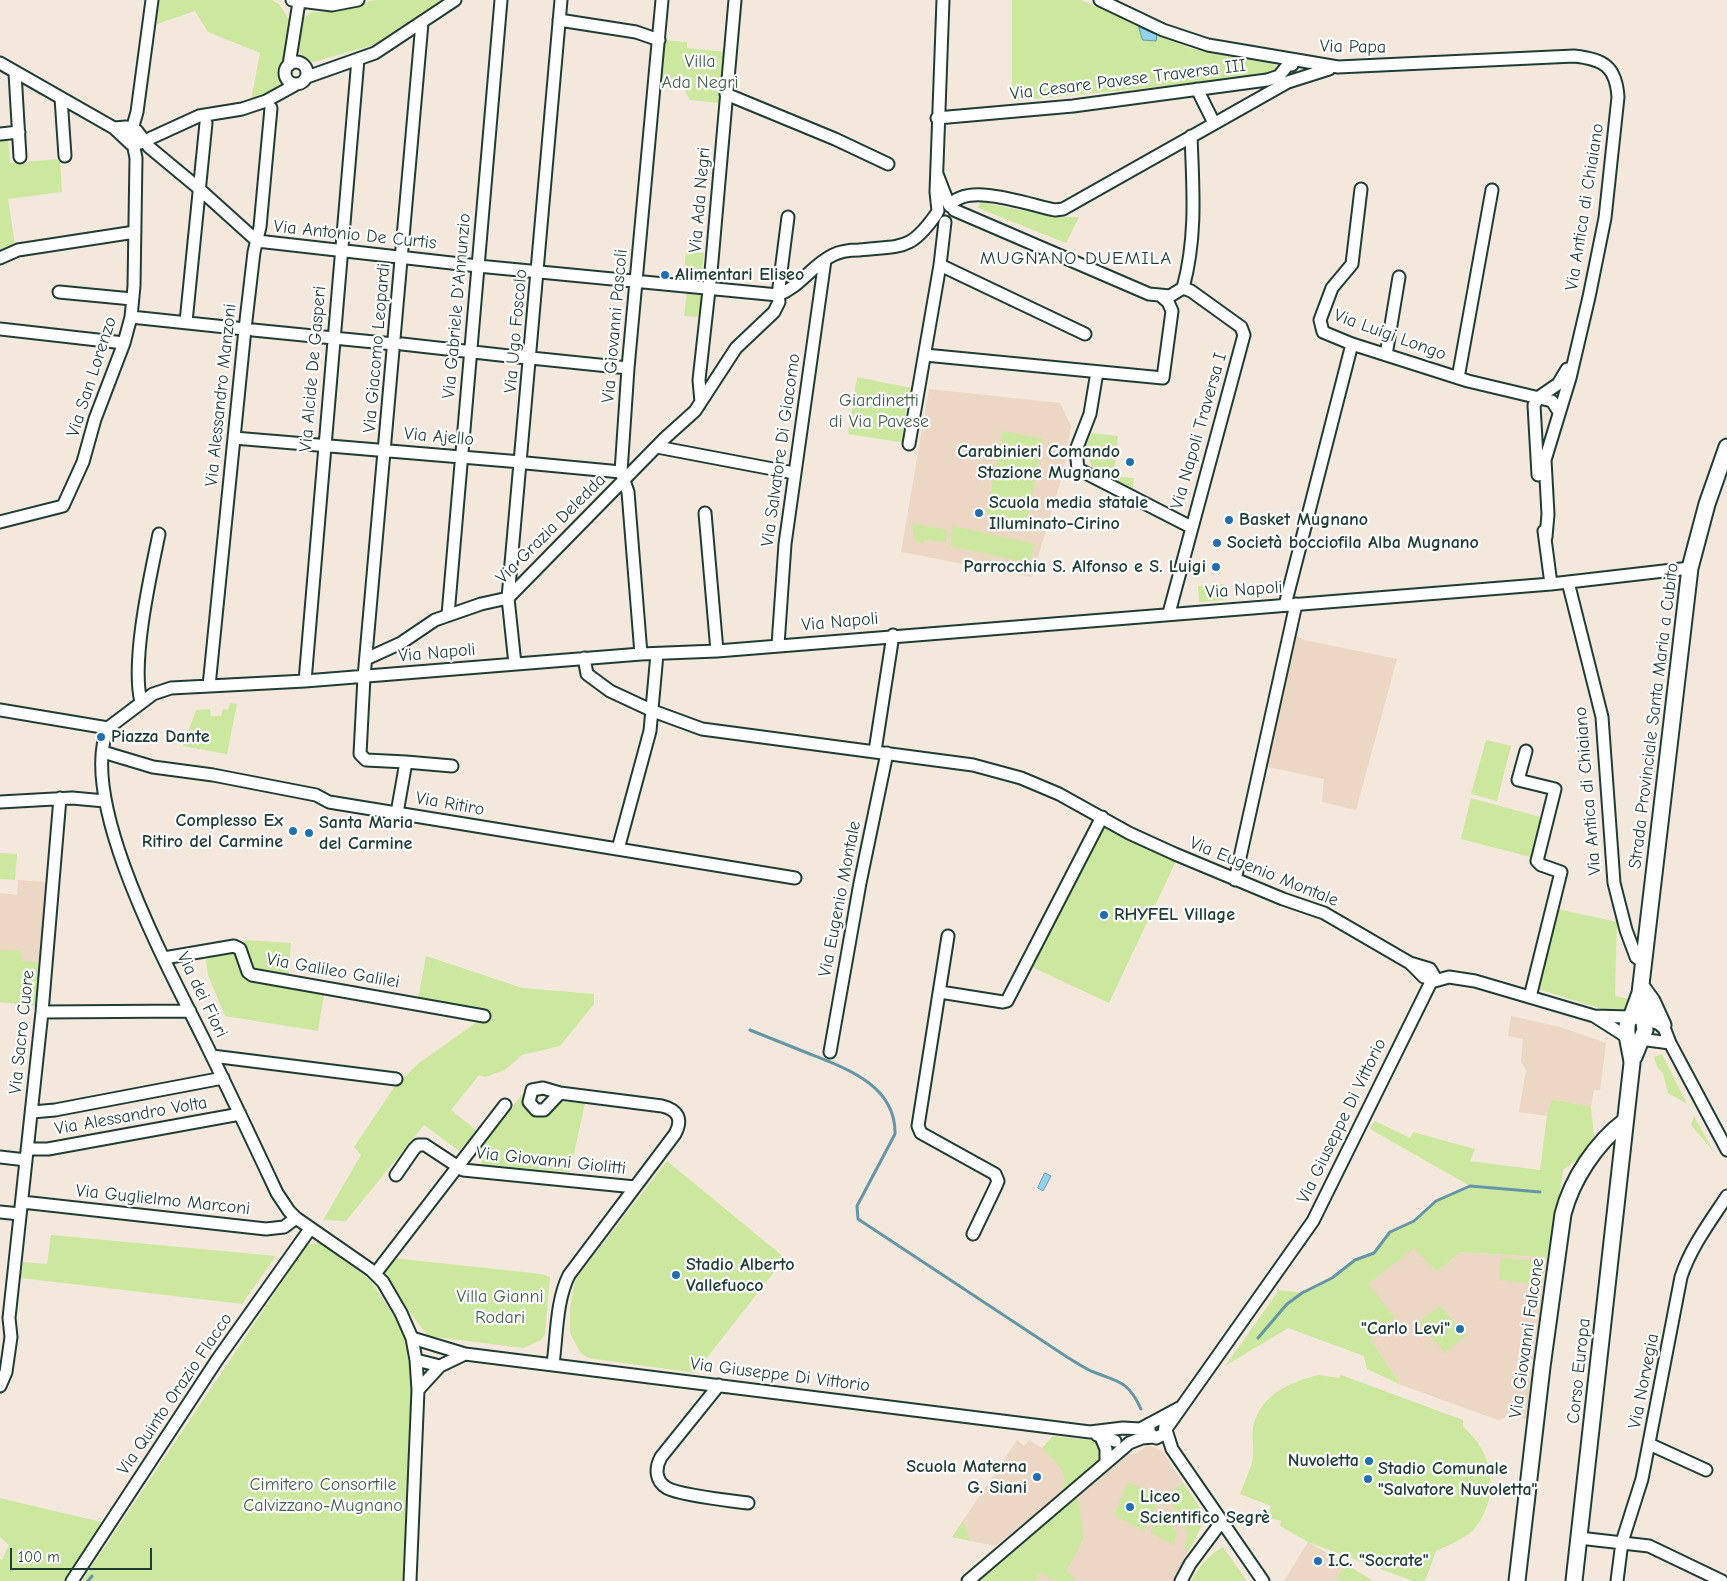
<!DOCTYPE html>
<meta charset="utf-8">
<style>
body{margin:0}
#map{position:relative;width:1727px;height:1581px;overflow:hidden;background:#f4e7dc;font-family:"Comic Neue",sans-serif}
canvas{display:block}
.scale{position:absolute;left:10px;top:1548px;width:142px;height:22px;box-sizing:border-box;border:2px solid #1f3d34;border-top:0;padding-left:6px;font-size:15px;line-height:18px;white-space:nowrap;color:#1f3d34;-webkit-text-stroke:4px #fff;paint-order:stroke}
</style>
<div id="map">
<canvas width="1727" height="1581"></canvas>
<div class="scale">100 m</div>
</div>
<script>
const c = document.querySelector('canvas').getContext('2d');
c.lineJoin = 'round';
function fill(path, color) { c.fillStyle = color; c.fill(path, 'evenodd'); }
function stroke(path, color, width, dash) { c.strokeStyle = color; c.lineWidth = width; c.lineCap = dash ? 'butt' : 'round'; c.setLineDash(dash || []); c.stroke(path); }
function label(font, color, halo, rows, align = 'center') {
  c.font = font + ' "Comic Neue",sans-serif'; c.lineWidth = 4.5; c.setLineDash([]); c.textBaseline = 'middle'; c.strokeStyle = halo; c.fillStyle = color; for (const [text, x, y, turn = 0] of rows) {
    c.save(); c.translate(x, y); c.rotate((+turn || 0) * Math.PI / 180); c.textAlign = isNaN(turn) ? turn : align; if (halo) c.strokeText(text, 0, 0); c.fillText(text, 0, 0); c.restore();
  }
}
const built = new Path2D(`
 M929 389 1060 403 1071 426 1063 473 1032 577 901 552Z
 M1296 636 1304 640 1397 659 1356 810 1322 802 1324 779 1264 766Z
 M18 880 47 882 38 1006 0 1002V893L17 895Z
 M1511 1016 1560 1027 1606 1043 1600 1090H1594L1591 1107 1553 1099 1547 1116 1519 1112 1526 1070 1521 1062 1523 1039 1508 1036Z
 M1414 1247 1436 1272 1461 1252 1549 1258 1533 1360H1527L1526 1368 1533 1369 1529 1419 1509 1416 1498 1420 1401 1385 1370 1339 1368 1284Z
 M1053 1436 1102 1460 995 1546 952 1537 1017 1440 1024 1446 1029 1440 1042 1448Z
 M1148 1445 1162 1451 1206 1517 1173 1581H976L1124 1454H1136Z
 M1308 1542 1346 1564 1373 1581H1284Z`);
const green = new Path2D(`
 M157 0H272L279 4 290 21 282 73 283 83 275 90 251 100 260 53 208 32 195 11 157 24Z
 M374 0H442L400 31 370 46 313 62 304 57 296 48 301 20 311 12H336Z
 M1012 0H1081L1190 48 1274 64 1276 68 1273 73 1263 77 1012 101Z
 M664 40 687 42V48L726 52 719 103 690 100 683 87 660 86Z
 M8 137 10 163 60 159 62 192 8 199 15 245 0 249V138Z
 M980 202 1055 217H1079L1066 243 978 208Z
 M686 251 704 253 701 281 683 279Z
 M687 291 703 293 701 317 684 316Z
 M857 377 911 388 905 415 910 423 906 443 848 434Z
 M1003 431 1043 439 1027 522 986 514Z
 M1092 433 1118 436 1114 476 1134 478 1133 489 1094 471 1084 448Z
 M913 523 947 530 946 542 924 539 922 545C913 541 912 532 913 523Z
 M953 526 1035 544 1031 559 1028 562 1020 561 950 546Z
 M1224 584 1225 600 1199 602 1198 586Z
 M230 703 237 704 227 754 183 746 196 710 210 709 211 716H221L223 709 228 710Z
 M1486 740 1511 746 1497 801 1471 794Z
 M1471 798 1544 818 1534 858 1461 839Z
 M1105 825 1176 861 1109 1003 1032 967Z
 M0 853 17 854 15 880 0 879Z
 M1558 909 1617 922 1615 996 1629 999 1627 1013 1608 1011 1538 989Z
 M245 940 291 943 288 981 325 988 318 1031 225 1016 208 975 206 960 229 946 238 947Z
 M0 950 21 951 22 961 43 963 38 1006 0 1002Z
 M426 956 522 988 594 994V1004L560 1046 522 1055 505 1070 485 1077 479 1075 451 1110 477 1131 459 1151 424 1125 346 1221 323 1220 361 1155 354 1147 395 1086 419 1063 491 1012 418 999Z
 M1662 1054 1687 1104 1668 1093 1663 1073 1657 1067 1654 1057Z
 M524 1092 527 1108 533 1112 548 1114 562 1101 585 1103 570 1172 482 1165 478 1149Z
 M1552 1099 1591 1107 1595 1146 1563 1170 1551 1258 1461 1252 1436 1272 1414 1248 1368 1284 1395 1318 1370 1339 1401 1385 1367 1369 1364 1356 1288 1328 1225 1366 1279 1290 1302 1293 1332 1278 1355 1260 1374 1253 1388 1232 1414 1221 1436 1201 1470 1186 1370 1129 1375 1121 1410 1138 1413 1132 1475 1149 1470 1161 1540 1170 1547 1116Z
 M1694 1116 1714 1152 1691 1125Z
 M667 1161 785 1258 695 1373 588 1358 580 1352 570 1333V1309L575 1280Z
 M51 1235 276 1256 242 1304 21 1278 23 1262 47 1264Z
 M320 1242 370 1280 400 1325 407 1346 413 1400 409 1513H407L404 1581H82L307 1245Z
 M393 1258 541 1274 550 1277 545 1334 541 1340 523 1348 428 1336 406 1307 385 1272Z
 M1501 1258 1545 1262 1542 1285 1499 1280Z
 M1440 1306 1466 1335 1445 1353 1418 1322Z
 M1319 1375 1339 1378 1341 1375 1463 1420V1427C1494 1452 1500 1495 1476 1527 1467 1538 1449 1545 1436 1551L1425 1581H1413L1308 1542 1280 1526 1281 1521 1267 1517 1271 1506 1240 1494C1244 1483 1251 1469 1253 1458 1254 1446 1251 1434 1254 1423 1264 1392 1291 1382 1319 1375Z
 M1053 1436 1097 1441 1102 1460 1061 1493C1072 1474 1055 1461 1042 1448Z
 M1128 1482 1150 1492 1158 1502 1144 1531 1114 1515Z
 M1183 1483 1206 1517 1189 1551 1184 1549C1193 1528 1177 1513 1166 1496Z
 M1074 1496 1079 1502 1083 1539 1066 1572 1075 1577 1074 1581H1056L1040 1573 1035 1581H976Z
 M0 1498 105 1523 66 1581H0V1559L2 1560 9 1545 0 1537Z
 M1162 1510 1177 1532 1174 1545 1150 1533Z
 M963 1521 970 1541 952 1537Z
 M1223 1547 1247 1581H1191C1198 1568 1209 1554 1223 1547Z
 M1346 1564 1373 1581H1335Z`);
const water = new Path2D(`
 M1139 27 1157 35 1156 41 1143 40Z
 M1045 1173 1051 1176 1043 1191 1038 1188Z`);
const stream = new Path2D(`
 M750 1030C770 1038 790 1046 810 1054 848 1069 896 1086 895 1134L857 1206 858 1219 1067 1357C1075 1362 1083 1367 1091 1371 1118 1382 1128 1380 1141 1409
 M1258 1338 1287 1304 1302 1293 1332 1278 1355 1260 1374 1253 1390 1232 1414 1221 1436 1201 1470 1186 1540 1192
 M88 1581 92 1576`);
const minor = new Path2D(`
 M292 0 332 5 358 0
 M1100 0 1163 30 1208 45 1338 67 1574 56C1603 59 1616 66 1618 97L1605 218 1589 297 1570 378 1545 460 1548 514 1546 537
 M559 20 636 32 659 40
 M285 73a11 11 0 1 1 22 0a11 11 0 1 1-22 0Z
 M0 63 114 128 131 144
 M289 65 299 2
 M15 73 20 157
 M307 77 375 53 455 0
 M1197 89 1214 123
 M726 94 835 139 888 164
 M61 98 65 156
 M937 118 1073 106 1267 80 1279 76 1291 61 1292 65
 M114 128 126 127 137 131 149 147 196 186 257 241 478 266 778 295C800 287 812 265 833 255 841 251 850 250 859 250 902 245 910 252 937 213
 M0 134 19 132
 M140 143 199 116 242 109 266 101 295 85
 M937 174 949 205
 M1361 189 1352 264 1332 288 1320 320 1323 332 1352 344 1468 381 1552 401 1559 412
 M950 206C966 181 1029 205 1055 210L1063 209 1288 82 1329 69
 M954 210 1149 294 1170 296 1183 288
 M938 211 936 192 943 0
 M0 258 18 250 135 232
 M940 265 1085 334
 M1183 288C1197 237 1193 188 1191 136
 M59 292 132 299
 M131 317 245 329
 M186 322 206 123
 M0 329 124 343
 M253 330 394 344
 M402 344 527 358
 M925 355 1163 378 1172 311 1168 302 1161 296
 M1386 355 1399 277
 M531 358 628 368
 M1097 372 1090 414 1076 450 1078 469 1191 527
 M1458 378 1492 190
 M701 402 699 380 711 272 735 0
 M234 438 521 462
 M909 444 940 265 945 222
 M657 447 794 473
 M526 463 621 472
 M1538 475 1534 405 1539 397 1558 384 1567 369
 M705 513 717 651
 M0 522 63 506 83 462 95 419 124 343 131 317 134 286 136 158 131 133 137 112 152 0
 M1544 531 1551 584
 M1568 582 1602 717 1614 883 1626 930 1636 957 1644 963
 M1285 605 1352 344
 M1169 613 1244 335 1241 327 1191 291 1183 288
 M448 615 501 0
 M778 645 785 544 825 260
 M641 654 628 492 621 472 628 368 662 0
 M584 658 587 674 610 691 653 711 702 729 973 765 1021 778 1059 794 1129 833 1175 854 1283 899 1324 913 1410 963 1424 977 1436 979 1430 969 1410 963
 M366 659 401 643 435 620 481 604 508 598 665 438 695 411 736 348 774 312 779 302 778 295 788 217
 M515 664 508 598 561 0
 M305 681 358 59
 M209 686 245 329 254 252 260 227 271 108
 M141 702C131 661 150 577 159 534
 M0 710 108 728 153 694 171 688 305 681 641 654 717 651 1551 584 1690 568
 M108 728C76 803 173 976 207 1046 231 1095 254 1144 277 1193L289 1211 296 1218 371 1270 383 1282 401 1313 412 1338 416 1360 418 1390 410 1581
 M875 751 893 635
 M1526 751 1518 780 1555 789 1537 861 1541 865 1561 872 1530 997
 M103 752 153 767 213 775 316 795 329 802 795 878
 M406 762 452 766
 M0 802 72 798 105 801
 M397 813 406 762 366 760 360 754 364 677 422 23
 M618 849 650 731 657 654
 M1235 880 1296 604
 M948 936 918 1126 921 1133 995 1174 998 1181 996 1186 973 1234
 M164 958 234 946 240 949 248 972 252 975 484 1016
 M940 992 1003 1002 1007 1001 1102 817
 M42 1012 190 1011
 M1594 1016 1630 1017
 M1644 1019 1663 1025 1670 1043 1727 1150
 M1640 1039 1670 1043
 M830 1052 860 883 887 753
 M212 1056 396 1079
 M32 1112 55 1110 223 1078
 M27 1149H48L240 1114
 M0 1157 26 1160
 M396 1175 414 1149 418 1145H425L463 1170 635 1187
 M22 1202 266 1229 284 1227 296 1218
 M0 1212 20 1214
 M375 1274 505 1105
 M412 1338 465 1354 1090 1432 1123 1428 1140 1429 1179 1408
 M416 1360 440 1366
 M553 1364C557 1335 556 1301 569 1275L675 1134C683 1119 678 1110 662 1106L560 1093 543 1088 532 1090 529 1102 536 1110H544L560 1093
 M719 1385 661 1457C655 1468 655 1481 667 1488 679 1495 732 1501 748 1503
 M0 1386 6 1372 11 1337 9 1318 42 1012 60 798
 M418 1390 440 1366 465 1354
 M1149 1424V1433L1156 1438 1164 1434 1165 1426
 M1166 1429 1313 1221 1431 982 1449 977 1475 981 1594 1016 1627 1037
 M1166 1430 1172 1449 1263 1581
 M1097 1435 1115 1441
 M1101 1437 1106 1449V1463
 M1129 1443 1142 1438 1153 1437
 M1649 1444 1706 1470
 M1579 1538 1649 1546 1722 1581
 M72 1581 217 1360 310 1229
 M968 1581 1127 1445
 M1181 1581 1190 1564 1222 1521
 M1617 1581 1622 1542 1642 1479 1681 1277C1691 1247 1710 1222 1727 1196`);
const secondary = new Path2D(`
 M1641 986 1652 1001 1663 1025
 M1632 1015 1640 993 1690 568 1707 504 1727 447
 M1634 1057 1645 1030 1642 1008
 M1517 1581 1542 1367 1563 1214C1572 1179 1596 1143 1625 1121
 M1574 1581 1632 1063C1631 1049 1621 1025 1632 1015L1643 1018`);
const markers = [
 [665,275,5,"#1f6fb2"],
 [1130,462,5,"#1f6fb2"],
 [979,513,5,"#1f6fb2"],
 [1229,520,5,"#1f6fb2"],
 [1217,543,5,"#1f6fb2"],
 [1216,567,5,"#1f6fb2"],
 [101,737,5,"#1f6fb2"],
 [293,831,5,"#1f6fb2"],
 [309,833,5,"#1f6fb2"],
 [1104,915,5,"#1f6fb2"],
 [676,1275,5,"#1f6fb2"],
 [1460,1329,5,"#1f6fb2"],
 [1369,1461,5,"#1f6fb2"],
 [1037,1477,5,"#1f6fb2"],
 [1368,1479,5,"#1f6fb2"],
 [1130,1507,5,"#1f6fb2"],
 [1318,1561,5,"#1f6fb2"]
];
const streetNames = [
 ["Via Papa",1353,47,1],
 ["Via Cesare Pavese Traversa III",1128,80,-7],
 ["Via Ada Negri",700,200,-85],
 ["Via Antica di Chiaiano",1585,207,-81],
 ["Via Antonio De Curtis",355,235,6],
 ["Via Gabriele D'Annunzio",457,306,-85],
 ["Via Giovanni Pascoli",615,326,-85],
 ["Via Ugo Foscolo",516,331,-85],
 ["Via Luigi Longo",1390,335,20],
 ["Via Giacomo Leopardi",377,348,-85],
 ["Via Alcide De Gasperi",313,369,-85],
 ["Via San Lorenzo",92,377,-72],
 ["Via Alessandro Manzoni",221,395,-84],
 ["Via Napoli Traversa I",1199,431,-74],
 ["Via Ajello",439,437,5],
 ["Via Salvatore Di Giacomo",781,450,-82],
 ["Via Grazia Deledda",551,529,-45],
 ["Via Napoli",1244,590,-4],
 ["Via Napoli",840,622,-5],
 ["Via Napoli",437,653,-5],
 ["Strada Provinciale Santa Maria a Cubito",1654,716,-83],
 ["Via Antica di Chiaiano",1588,791,-95],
 ["Via Ritiro",450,804,10],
 ["Via Eugenio Montale",1264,872,22],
 ["Via Eugenio Montale",840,899,-79],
 ["Via Galileo Galilei",333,971,10],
 ["Via dei Fiori",202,995,64],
 ["Via Sacro Cuore",22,1032,-84],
 ["Via Alessandro Volta",131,1116,-10],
 ["Via Giuseppe Di Vittorio",1342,1121,-64],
 ["Via Giovanni Giolitti",551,1161,6],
 ["Via Guglielmo Marconi",163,1200,6],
 ["Via Giovanni Falcone",1527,1338,-82],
 ["Corso Europa",1579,1371,-84],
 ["Via Giuseppe Di Vittorio",780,1375,7],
 ["Via Norvegia",1644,1381,-79],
 ["Via Quinto Orazio Flacco",175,1394,-56]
];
const parkNames = [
 ["Villa",700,62],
 ["Ada Negri",700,83],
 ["Giardinetti",879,401],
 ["di Via Pavese",879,422],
 ["Villa Gianni",500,1297],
 ["Rodari",500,1318],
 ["Cimitero Consortile",323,1485],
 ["Calvizzano-Mugnano",323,1506]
];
const poiNames = [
 ["Alimentari Eliseo",675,275],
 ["Carabinieri Comando",1120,452,"right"],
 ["Stazione Mugnano",1120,473,"right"],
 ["Scuola media statale",989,503],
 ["Illuminato-Cirino",989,524],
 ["Basket Mugnano",1239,520],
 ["Società bocciofila Alba Mugnano",1227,543],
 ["Parrocchia S. Alfonso e S. Luigi",1206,567,"right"],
 ["Piazza Dante",111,737],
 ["Complesso Ex",283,821,"right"],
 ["Ritiro del Carmine",283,842,"right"],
 ["Santa Maria",319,823],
 ["del Carmine",319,844],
 ["RHYFEL Village",1114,915],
 ["Stadio Alberto",686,1265],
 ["Vallefuoco",686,1286],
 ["\"Carlo Levi\"",1450,1329,"right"],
 ["Nuvoletta",1359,1461,"right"],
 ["Scuola Materna",1027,1467,"right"],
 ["G. Siani",1027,1488,"right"],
 ["Stadio Comunale",1378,1469],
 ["\"Salvatore Nuvoletta\"",1378,1490],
 ["Liceo",1140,1497],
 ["Scientifico Segrè",1140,1518],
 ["I.C. \"Socrate\"",1328,1561]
];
const neighbourhoodNames = [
 ["MUGNANO DUEMILA",1076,259]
];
fill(built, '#ecd6c4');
fill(green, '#cce89f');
fill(water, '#91d3f3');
stroke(water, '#6397a7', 1);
stroke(stream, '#6397a7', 3);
stroke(minor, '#1f3d34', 15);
stroke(secondary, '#1f3d34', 19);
stroke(minor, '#fff', 11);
stroke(secondary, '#fff', 15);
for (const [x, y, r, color] of markers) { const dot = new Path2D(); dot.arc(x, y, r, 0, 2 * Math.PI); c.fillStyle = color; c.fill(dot); stroke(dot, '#fff', 2); }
label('18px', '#1f3d34', '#fff', streetNames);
label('18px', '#425f49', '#fff', parkNames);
label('bold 18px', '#1f3d34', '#fff', poiNames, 'left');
c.letterSpacing = '1px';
label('19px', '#1f3d34', '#fff', neighbourhoodNames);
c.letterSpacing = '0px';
</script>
